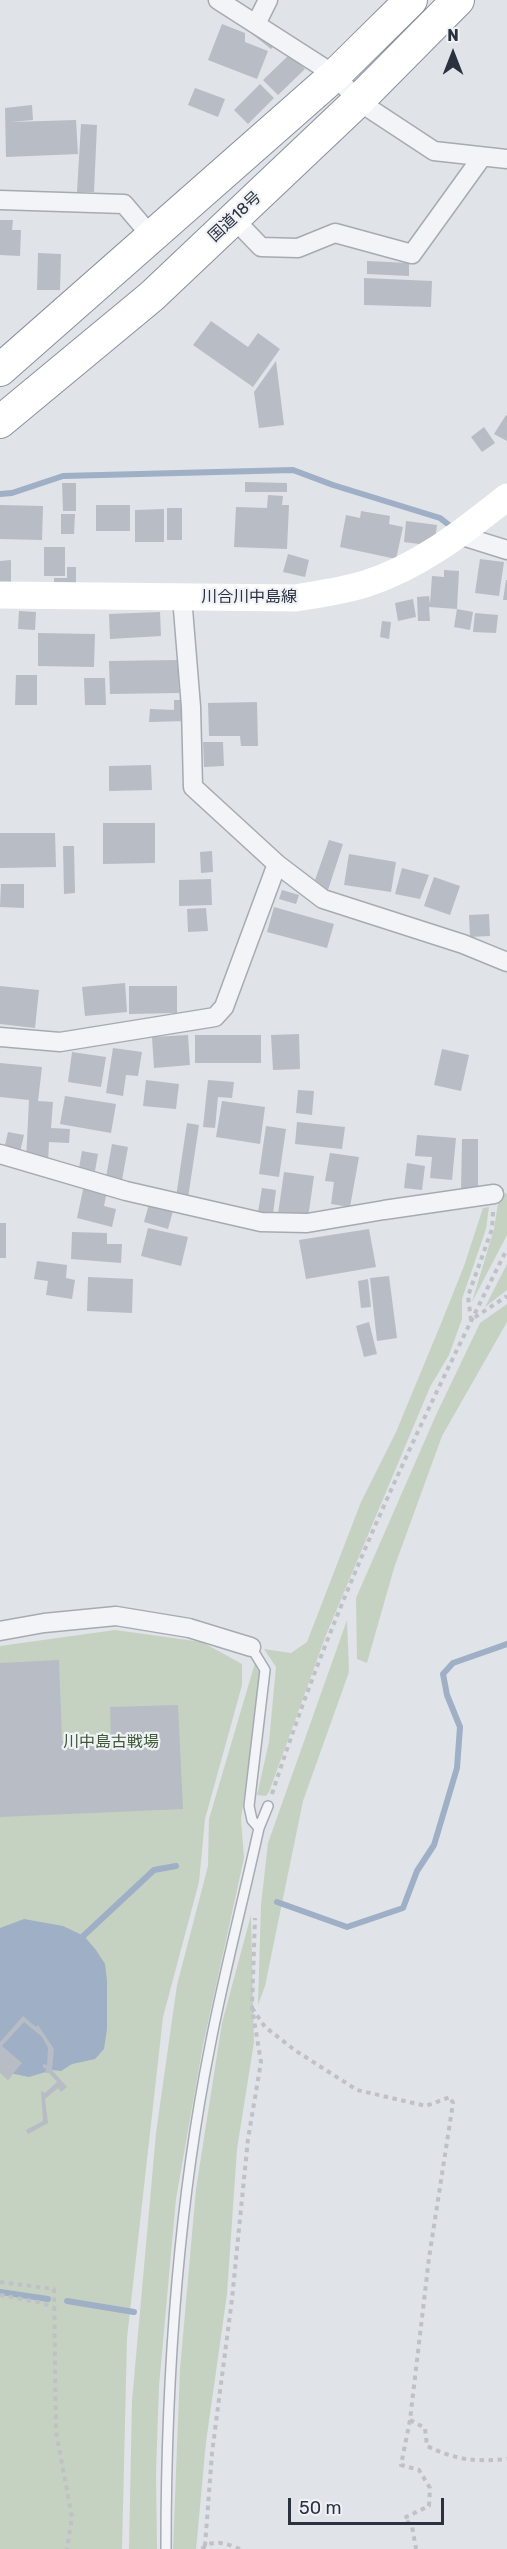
<!DOCTYPE html>
<meta charset="utf-8">
<style>
body{margin:0}
#map{position:relative;width:507px;height:2549px;overflow:hidden;background:#e0e3e8;font-family:Rubik,sans-serif}
canvas{display:block}
.north{position:absolute;left:423px;top:24px;width:60px;height:60px;-webkit-text-stroke:4px #f0f2f6;paint-order:stroke;rotate:0deg;font-size:16px;font-weight:700;line-height:24px;text-align:center;color:#2a313f}
.north::after{content:'';display:block;margin:auto;width:21px;height:27px;background:#2a313f;clip-path:polygon(50% 0,100% 100%,50% 72%,0 100%)}
.scale{position:absolute;left:288px;top:2498px;width:156px;height:27px;box-sizing:border-box;border:3px solid #2a313f;border-top:0;padding-left:8px;font-size:18px;line-height:21px;white-space:nowrap;color:#2a313f;-webkit-text-stroke:4px #f0f2f6;paint-order:stroke}
</style>
<div id="map">
<canvas width="507" height="2549"></canvas>
<div class="north">N</div>
<div class="scale">50 m</div>
</div>
<script>
const c = document.querySelector('canvas').getContext('2d');
c.lineJoin = 'round';
function fill(path, color) { c.fillStyle = color; c.fill(path, 'evenodd'); }
function stroke(path, color, width, dash) { c.strokeStyle = color; c.lineWidth = width; c.lineCap = dash ? 'butt' : 'round'; c.setLineDash(dash || []); c.stroke(path); }
function label(font, color, halo, rows, align = 'center') {
  c.font = font + ' Rubik,"Noto Sans JP",sans-serif'; c.lineWidth = 4.5; c.setLineDash([]); c.textBaseline = 'middle'; c.strokeStyle = halo; c.fillStyle = color; for (const [text, x, y, turn = 0] of rows) {
    c.save(); c.translate(x, y); c.rotate((+turn || 0) * Math.PI / 180); c.textAlign = isNaN(turn) ? turn : align; if (halo) c.strokeText(text, 0, 0); c.fillText(text, 0, 0); c.restore();
  }
}
const green = new Path2D(`
 M507 1193V1235L472 1302 494 1229 499 1197Z
 M489 1207 486 1229 462 1299V1319L449 1355 430 1387 326 1635 269 1792 266 1796 257 1795 269 1742 276 1667 264 1649 291 1653 307 1642 361 1502 396 1432 440 1326 464 1266 483 1208Z
 M507 1264V1290L485 1307Z
 M507 1304V1322L442 1436 394 1568 367 1663 357 1659 356 1598 436 1415 480 1323Z
 M347 1620 349 1672 303 1801 265 1986 258 2005 261 1905 268 1843Z
 M115 1630 202 1642 242 1664V1685L205 1819 199 1882 163 2017 127 2338 122 2549H0V1646Z
 M255 1663 261 1676 241 1819 244 1858 203 2045 176 2199 159 2386 156 2473 157 2549H129L132 2401 156 2133 177 1985 208 1866 209 1819Z
 M251 1915 254 2042 237 2149 227 2294 206 2442 197 2539 196 2549H173L180 2369 196 2189 222 2023Z`);
const water = new Path2D(`
 M24 1919 63 1926 84 1936 96 1950 105 1964 107 1981V2029L104 2049 95 2059 72 2064 61 2071 52 2070 29 2077 5 2072 2 2046 0 2044V1928Z`);
const stream = new Path2D(`
 M0 494 12 493 63 476 293 470 333 485 440 518 449 525
 M277 1902 347 1927 403 1908 417 1871 434 1845 457 1768 460 1727 447 1695 443 1674 453 1663 507 1644
 M79 1940 154 1870 176 1866
 M0 2292 48 2299
 M67 2301 134 2312`);
const building = new Path2D(`
 M222 24 245 33V42L268 51 257 79 208 60Z
 M251 25 276 44 271 49 247 30Z
 M290 54 305 69 278 95 263 80Z
 M260 84 274 98 248 124 234 110Z
 M195 88 225 99 218 117 188 105Z
 M32 105 33 120 11 122 76 120 78 154 6 157 5 108Z
 M81 124 97 125 94 192H77Z
 M0 220H13L12 230H21L20 256 0 255Z
 M38 253 61 254 60 290H37Z
 M367 261 409 263V276L367 274Z
 M364 278 432 281 431 307 364 305Z
 M211 321 248 347 258 333 280 349 253 387 193 345Z
 M276 361 284 425 259 428 254 392Z
 M506 415 507 416V441L494 434Z
 M484 427 495 443 482 452 471 437Z
 M245 482 287 483V492H245Z
 M62 483H76V511H63Z
 M268 495 283 496 282 505H289L287 549 234 547 236 507 267 508Z
 M0 505 43 506 42 540 0 539Z
 M96 505H130V531H96Z
 M167 508H182V540H167Z
 M164 509V542H135V510Z
 M361 511 390 516 389 524 403 527 396 559 340 547 346 515 360 518Z
 M61 514H75L74 534H61Z
 M406 521 437 525 434 546 404 542Z
 M44 547H65V576H44Z
 M288 554 309 560 305 577 283 572Z
 M480 559 504 562 499 596 475 593Z
 M11 560V584H0V561Z
 M67 567H76V587H54V578H67Z
 M444 570 459 571 457 609 429 607 430 621H418L417 597 429 596 430 604 432 576 444 577Z
 M506 580H507V600H503Z
 M413 599 416 617 398 621 395 603Z
 M457 609 473 612 470 630 454 627Z
 M19 611 36 612 35 630 18 629Z
 M160 612 161 636 110 639 109 614Z
 M475 613 498 615 496 633 473 632Z
 M382 621 391 622 389 639 380 637Z
 M38 633 95 634 94 667 38 666Z
 M178 660 179 693 110 694 109 661Z
 M16 675H37V705H15Z
 M84 678H105L106 705H85Z
 M174 700H186L187 721 149 722 150 709 174 710Z
 M257 702 258 746H241L240 736H209L208 703Z
 M203 742H223L224 766 204 767Z
 M151 765 152 790 109 791V766Z
 M103 823H155V863L103 864Z
 M0 833H55L56 867 0 868Z
 M329 840 343 844 328 890 315 880Z
 M63 846H74L75 893 64 894Z
 M212 851 213 872 201 873 200 852Z
 M349 854 396 862 391 892 344 885Z
 M402 868 429 875 420 899 395 894Z
 M434 877 460 886 450 915 424 906Z
 M211 879 212 905 179 906V880Z
 M1 884H24V908L0 907Z
 M282 890 299 895 296 904 279 899Z
 M274 907 334 924 327 948 267 932Z
 M206 908 208 931 188 932 187 909Z
 M489 914 490 936 470 937 469 915Z
 M125 983 127 1012 85 1016 82 987Z
 M0 986 39 990 35 1028 0 1024Z
 M129 986H177V1013L129 1014Z
 M299 1034 300 1069 273 1070 271 1035Z
 M188 1035 190 1065 154 1068 152 1037Z
 M195 1035H261V1063H195Z
 M113 1048 142 1052 138 1076 126 1075 123 1096 106 1093Z
 M442 1049 469 1055 461 1091 434 1085Z
 M72 1052 106 1057 101 1087 68 1082Z
 M0 1063 42 1067 38 1101 53 1102 51 1128 70 1129 69 1143 49 1142 48 1163 26 1161 29 1100 0 1097Z
 M146 1080 179 1084 176 1109 143 1106Z
 M208 1080 234 1082 232 1098 218 1097 215 1128 203 1127Z
 M298 1090 314 1091 312 1115 296 1113Z
 M65 1096 116 1104 111 1133 60 1124Z
 M222 1101 265 1107 260 1144 216 1137Z
 M297 1122 345 1127 342 1149 295 1144Z
 M187 1123 199 1125 188 1198 176 1197Z
 M266 1126 286 1129 279 1177 259 1174Z
 M8 1132 24 1135 20 1152 4 1149Z
 M417 1135 456 1138 452 1180 430 1178 432 1157 415 1156Z
 M462 1139H478V1191H461Z
 M112 1144 128 1147 122 1180 106 1177Z
 M82 1151 98 1154 95 1171 79 1168Z
 M330 1153 359 1157 350 1207 331 1204 334 1182 325 1181Z
 M407 1163 425 1166 422 1190 404 1188Z
 M284 1172 314 1176 308 1218 278 1214Z
 M84 1185 107 1191 104 1206 116 1209 112 1227 77 1218Z
 M262 1188 276 1190 273 1214 258 1212Z
 M149 1204 173 1211 168 1229 144 1222Z
 M0 1223H6V1258H0Z
 M148 1228 188 1237 181 1266 141 1256Z
 M369 1229 376 1267 306 1279 299 1240Z
 M72 1232 107 1233V1244H122L121 1263 71 1259Z
 M37 1261 67 1265 66 1278 75 1280 72 1299 46 1295 48 1281 34 1279Z
 M389 1276 397 1338 377 1341 370 1278Z
 M88 1277 133 1279 132 1313 87 1311Z
 M368 1279 371 1307 361 1308 358 1281Z
 M369 1322 377 1354 364 1357 356 1326Z
 M59 1660 62 1741 111 1739 110 1707 178 1705 183 1809 0 1817V1663Z
 M23 2016 36 2027 38 2025 54 2049 52 2070 67 2087 61 2092 58 2088 45 2099 48 2123 28 2134 26 2130 43 2121 41 2091 45 2093 57 2082 49 2073H45L46 2068H43V2064L47 2065 48 2048 42 2037 24 2022 2 2046 22 2063 8 2080 0 2073V2042Z`);
const path = new Path2D(`
 M493 1212 492 1229 468 1296 471 1320 507 1296
 M272 1794C333 1605 418 1426 507 1249
 M252 2008 265 2027 296 2051 357 2090 426 2106 450 2097 453 2103 429 2258 410 2420 401 2465 419 2470 430 2488 429 2506 404 2518 412 2526 416 2549
 M0 2282 54 2289 56 2432 72 2517 67 2549
 M0 2295 38 2302 54 2307
 M410 2420 425 2428 427 2446C456 2460 475 2462 507 2459
 M205 2546 212 2453 232 2299 248 2139 261 2062 252 2008 255 1918
 M202 2549C212 2538 228 2544 240 2549`);
const service = new Path2D(`
 M251 1647 265 1670 249 1806 252 1820 259 1828
 M166 2549C166 2381 177 2211 210 2046 224 1973 243 1901 259 1828L268 1806`);
const minor = new Path2D(`
 M218 0 335 75 358 101 434 151 507 159
 M256 24 268 0
 M0 200 124 204 152 237
 M234 219 261 247 298 248 335 233 412 254 482 157
 M459 535 507 550
 M182 597 191 707 193 787 277 864 323 899 463 944 507 962
 M0 1037 60 1042 215 1017 224 1007 277 864
 M0 1154 126 1191 261 1222 307 1223 384 1210 494 1194
 M0 1631 44 1623 116 1616 189 1628 251 1647`);
const secondary = new Path2D(`
 M0 595 296 598C319 594 342 591 365 584 419 567 463 532 507 497`);
const trunk = new Path2D(`
 M0 370 335 75 411 0
 M0 422 152 296 358 101 458 0`);
const streetNames = [
 ["国道18号",235,217,-43],
 ["川合川中島線",249,597]
];
const parkNames = [
 ["川中島古戦場",111,1742]
];
fill(green, '#c5d2c2');
fill(water, '#9eafc6');
stroke(stream, '#9eafc6', 6);
fill(building, '#b8bcc5');
stroke(service, '#a6aab2', 12);
stroke(minor, '#a6aab2', 21);
stroke(trunk, '#89909e', 34);
stroke(path, '#bfc1c7', 4, [4.5, 4.5]);
stroke(service, '#f3f4f7', 9);
stroke(minor, '#f3f4f7', 18);
stroke(secondary, '#fff', 27);
stroke(trunk, '#fff', 32);
label('16px', '#2a313f', '#f0f2f6', streetNames);
label('16px', '#3d5938', '#f0f2f6', parkNames);
</script>
